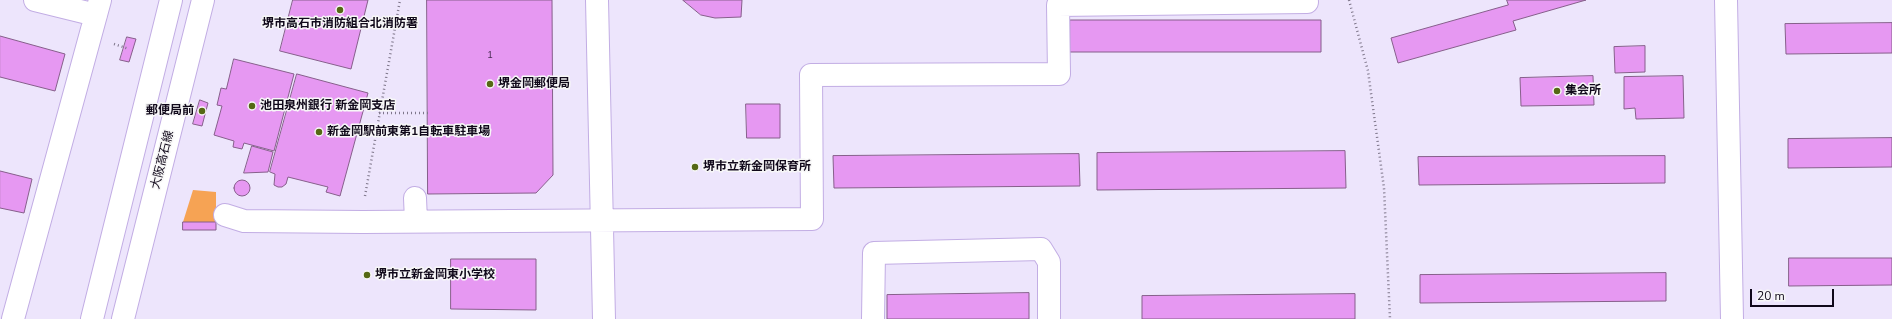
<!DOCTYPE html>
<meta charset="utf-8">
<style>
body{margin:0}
#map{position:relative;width:1892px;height:319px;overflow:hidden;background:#ede5fc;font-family:"Nunito Sans",sans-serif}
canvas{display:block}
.scale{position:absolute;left:1750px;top:289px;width:84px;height:18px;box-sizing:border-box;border:2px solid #10081a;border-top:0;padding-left:5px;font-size:12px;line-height:14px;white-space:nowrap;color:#10081a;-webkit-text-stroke:3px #f7f7f7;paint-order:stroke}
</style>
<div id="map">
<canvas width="1892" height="319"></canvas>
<div class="scale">20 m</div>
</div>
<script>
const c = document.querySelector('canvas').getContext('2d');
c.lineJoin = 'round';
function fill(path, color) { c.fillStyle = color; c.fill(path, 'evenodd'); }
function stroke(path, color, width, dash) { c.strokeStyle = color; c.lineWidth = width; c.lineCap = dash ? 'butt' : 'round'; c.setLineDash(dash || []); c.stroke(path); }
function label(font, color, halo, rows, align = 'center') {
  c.font = font + ' "Nunito Sans","Noto Sans JP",sans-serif'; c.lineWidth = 3; c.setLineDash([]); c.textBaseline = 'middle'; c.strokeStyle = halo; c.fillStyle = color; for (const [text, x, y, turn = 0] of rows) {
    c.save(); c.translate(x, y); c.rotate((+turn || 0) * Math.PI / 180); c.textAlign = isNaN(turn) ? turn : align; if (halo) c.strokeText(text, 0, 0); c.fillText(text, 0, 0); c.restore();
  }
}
const green = new Path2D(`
 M193 190 216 192V222H183Z`);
const building = new Path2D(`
 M293 0H368L351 69 280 51Z
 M427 0H552L553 175 536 193 428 194Z
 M683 0H742L741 17 715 18 701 15Z
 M1507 0H1586L1513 21 1516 30 1398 63 1391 38 1508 5Z
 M1070 20H1321V52H1070Z
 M1892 23V53L1786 54 1785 24Z
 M0 36 65 54 55 91 0 77Z
 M127 37 136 39 129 62 120 60Z
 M1645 46V72L1615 73 1614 47Z
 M234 59 294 74 274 151 244 143 242 149 233 147 234 141 214 135 222 106 217 105 221 88 226 89Z
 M297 74 368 93 340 196 326 192 328 187 288 177 286 184 282 187H278L274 185 275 174 270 172Z
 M1593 76 1594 105 1521 106 1520 78Z
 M1683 76 1684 118 1636 119 1635 108 1624 109V77Z
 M200 100 208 103 202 126 193 124Z
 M746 104H780V138H747Z
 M1892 138V167L1788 168V139Z
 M252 146 273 152 268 172 244 173Z
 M1345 151 1346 188 1097 190V153Z
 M1079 154 1080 186 834 188 833 156Z
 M1665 156V183L1419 185 1418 157Z
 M0 171 32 179 24 213 0 208Z
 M234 188a8 8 0 1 1 16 0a8 8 0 1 1-16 0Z
 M183 222H216V230H183Z
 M1789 258H1892V285L1789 286Z
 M451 259H536V310L451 309Z
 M1666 273V301L1420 303V275Z
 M1029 293V319H887V295Z
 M1355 294V319H1142V296Z`);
const path = new Path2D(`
 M1349 0 1368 71 1384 188 1390 319
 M114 44 129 49
 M379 113H428
 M365 196 400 0`);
const minor = new Path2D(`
 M35 0 96 15
 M597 0 604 319
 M1726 0 1732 319
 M415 198 416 221
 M225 215 244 221 363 222 812 219 811 75 1059 74 1058 5 1307 2
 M13 319 100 0
 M873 319 874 253 1041 249 1049 262V319`);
const major = new Path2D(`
 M92 319 171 0
 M123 319 203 0`);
const markers = [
 [340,10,4,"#556814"],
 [490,84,4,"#556814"],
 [1557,91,4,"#556814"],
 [252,106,4,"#556814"],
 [202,111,4,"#556814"],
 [319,132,4,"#556814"],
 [695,167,4,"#556814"],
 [367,275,4,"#556814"]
];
const numberNames = [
 ["1",490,56]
];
const poiNames = [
 ["堺市高石市消防組合北消防署",340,24,"center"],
 ["堺金岡郵便局",498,84],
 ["集会所",1565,91],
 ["池田泉州銀行 新金岡支店",260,106],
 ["郵便局前",194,111,"right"],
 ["新金岡駅前東第1自転車駐車場",327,132],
 ["堺市立新金岡保育所",703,167],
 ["堺市立新金岡東小学校",375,275]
];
const streetNames = [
 ["大阪高石線",163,160,-76]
];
fill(green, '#f6a354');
fill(building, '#e698f2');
stroke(building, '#865f8b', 1);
stroke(minor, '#c2ade4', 24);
stroke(major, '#c2ade4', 24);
stroke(path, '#7f778b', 2.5, [1, 3]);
stroke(minor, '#fff', 22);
stroke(major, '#fff', 22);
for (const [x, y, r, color] of markers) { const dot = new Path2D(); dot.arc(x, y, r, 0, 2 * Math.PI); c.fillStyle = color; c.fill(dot); stroke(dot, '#f7f7f7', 1.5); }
label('10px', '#462c50', null, numberNames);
label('bold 12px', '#10081a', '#f7f7f7', poiNames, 'left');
label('12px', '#10081a', '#f7f7f7', streetNames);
</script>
